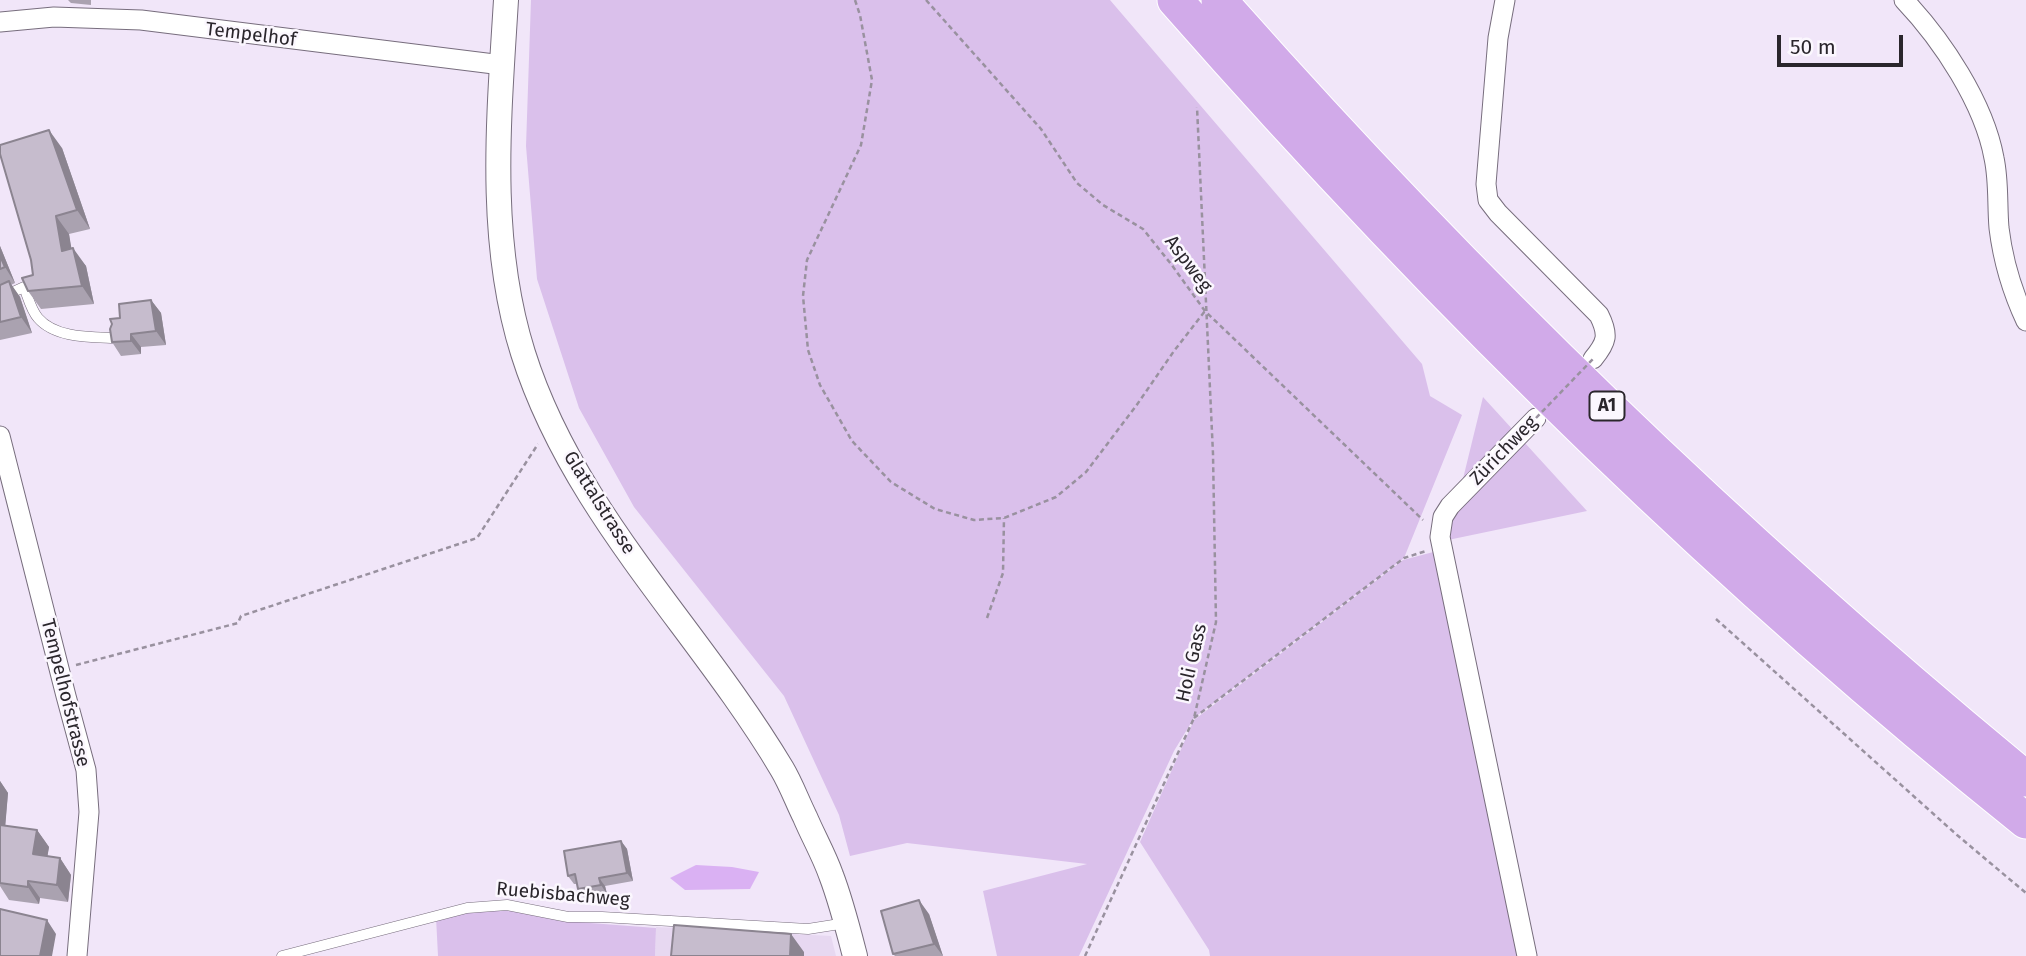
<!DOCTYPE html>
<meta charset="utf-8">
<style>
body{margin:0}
#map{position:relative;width:2026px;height:956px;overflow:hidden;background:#f1e6f9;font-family:"Fira Sans",sans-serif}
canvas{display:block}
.scale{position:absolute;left:1777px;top:35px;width:126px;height:32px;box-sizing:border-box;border:4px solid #2a262c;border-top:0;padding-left:9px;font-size:21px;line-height:24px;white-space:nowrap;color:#2a262c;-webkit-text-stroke:5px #fbf7fe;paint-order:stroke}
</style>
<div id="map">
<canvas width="2026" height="956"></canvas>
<div class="scale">50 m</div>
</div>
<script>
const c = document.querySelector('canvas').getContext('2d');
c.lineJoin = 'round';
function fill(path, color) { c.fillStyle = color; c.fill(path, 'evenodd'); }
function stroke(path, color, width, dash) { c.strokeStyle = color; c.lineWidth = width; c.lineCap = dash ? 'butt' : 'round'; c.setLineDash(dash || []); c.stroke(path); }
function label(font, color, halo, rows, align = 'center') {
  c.font = font + ' "Fira Sans",sans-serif'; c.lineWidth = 5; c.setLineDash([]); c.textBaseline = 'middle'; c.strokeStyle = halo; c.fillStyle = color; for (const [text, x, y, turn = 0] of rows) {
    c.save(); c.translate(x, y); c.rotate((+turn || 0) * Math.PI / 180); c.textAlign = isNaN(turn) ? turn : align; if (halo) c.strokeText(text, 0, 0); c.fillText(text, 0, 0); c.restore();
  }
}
const built = new Path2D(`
 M656 927 831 936 836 956H655Z`);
const green = new Path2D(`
 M531 0H1110L1422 364 1430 396 1462 415 1404 558 1194 718 1174 751 1079 956H997L983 891 1087 864 907 843 850 856 839 815 784 696 634 507 579 408 537 279 526 146Z
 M1483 397 1587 511 1448 540Z
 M1441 550 1524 956H1210L1209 950 1140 842 1194 720 1403 560Z
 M506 908 564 921 656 928 655 956H438L436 917Z`);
const water = new Path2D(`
 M696 865 732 867 759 872 750 889 685 890 670 878Z`);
const path = new Path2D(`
 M855 0 860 15 872 80 861 145 807 260 803 296 808 350 820 385 852 441 891 482 935 509 974 520 1004 518 1056 497 1086 472 1136 406 1174 351 1205 311
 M926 0 1041 129 1077 183 1103 205 1143 229 1171 264 1205 311 1423 520
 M987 618 1003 573 1004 518
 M1716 619 1957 835 2026 893
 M76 665 238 623 241 616 477 538 538 444
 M1194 718 1404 558 1426 551
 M1085 956 1194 718 1216 622 1213 454 1197 107`);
const service = new Path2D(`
 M0 298 24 287C28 297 31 310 38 318 55 338 90 337 114 338
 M282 956 467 908 507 905 568 917H602L808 929 846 923`);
const minor = new Path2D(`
 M1505 0 1498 38 1486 184 1488 200 1498 213 1599 315C1609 335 1607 342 1593 359
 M1904 0C1942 40 1984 103 1994 158 1999 181 1997 204 1999 228 2003 261 2012 291 2026 321
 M0 22 54 17 141 20 502 65
 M0 436 66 696 86 770 89 812 77 956
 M1527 956 1440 537 1443 517 1450 506 1536 418`);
const tertiary = new Path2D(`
 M506 0C499 116 487 239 523 353 573 512 698 628 782 769 791 784 797 801 805 817 813 836 824 855 831 875 841 901 848 929 855 956`);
const motorway = new Path2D(`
 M1175 0C1435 296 1718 575 2026 821
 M1219 0C1467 281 1737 541 2026 779`);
const pathBridge = new Path2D(`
 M1536 418 1593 359`);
const wall = new Path2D(`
 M68 0H91V5L71 3Z
 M62 148 90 229 69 234 71 249 86 266 94 304 41 309 28 291Z
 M0 246 15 283 11 285 20 297 32 333 0 340Z
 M151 300 161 313 166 345 141 347V354L121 356 112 342V324Z
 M0 781 8 793 5 826 37 830 49 847 47 857 60 858 71 875 68 902 40 898 39 904 9 900 0 886Z
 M621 841 627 849 633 881 605 886 607 894 584 898 578 889 577 884H574L568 876Z
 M929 914 943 956H895L893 954Z`);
const shadedWall = new Path2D(`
 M49 130 62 148 90 229 77 210Z
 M56 216 69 234 75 269 62 251Z
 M0 246 15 283 5 267 0 256Z
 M73 248 86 266 94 304 82 286Z
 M9 281 20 297 32 333 21 317Z
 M151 300 161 313 166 345 156 331Z
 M131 334 141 347V354L131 341Z
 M0 781 8 793 4 841 0 836Z
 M37 830 49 847 45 871 33 854Z
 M621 841 627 849 633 881 627 873Z
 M60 858 71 875 68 902 57 885Z
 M599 878 605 886 607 894 601 885Z
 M28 881 40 898 39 904 28 887Z
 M919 900 929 914 943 956 934 944Z
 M47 920 56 934 52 956H40Z
 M791 934 804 952V956H790Z`);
const building = new Path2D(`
 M49 130 77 210 56 216 62 251 73 248 82 286 28 291 22 278 33 275 31 260 0 154V145Z
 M0 256 5 267 0 269Z
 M9 281 21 317 0 322V285Z
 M151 300 156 331 131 334V341L112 342 110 329 112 324 110 319 120 318 119 304Z
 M0 825 37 830 33 854 60 858 57 885 28 881V887L0 883Z
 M621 841 627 873 599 878 601 885 578 889 575 874 568 876 564 851Z
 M919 900 934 944 893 954 881 911Z
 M0 909 47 920 40 956H0Z
 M674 925 791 934 790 956H671Z`);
const shields = [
 [1607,406,35]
];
const shieldNames = [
 ["A1",1607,406]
];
const streetNames = [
 ["Tempelhof",251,35,7],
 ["Aspweg",1188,264,53],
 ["Zürichweg",1504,451,-46],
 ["Glattalstrasse",599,503,58],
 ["Holi Gass",1192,663,-77],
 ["Tempelhofstrasse",65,693,76],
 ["Ruebisbachweg",563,895,5]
];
fill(built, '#e7d8f1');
fill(green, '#dac0eb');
fill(water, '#dab1f3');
stroke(service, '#776d7d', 11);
stroke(minor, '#776d7d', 21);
stroke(tertiary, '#776d7d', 26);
stroke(motorway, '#fff', 37);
stroke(path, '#99919f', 2.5, [5, 3.5]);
stroke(service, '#fff', 10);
stroke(minor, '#fff', 19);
stroke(tertiary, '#fff', 24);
stroke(motorway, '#d1aae9', 35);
stroke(pathBridge, '#99919f', 2.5, [5, 3.5]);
fill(wall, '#aaa2b0');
fill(shadedWall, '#8b8490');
fill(building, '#c6bccd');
stroke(building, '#8b8490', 2);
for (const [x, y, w] of shields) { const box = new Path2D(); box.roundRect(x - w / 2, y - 14.5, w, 29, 5); c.fillStyle = '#fbf7fe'; c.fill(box); stroke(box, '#2a262c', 2); }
label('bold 18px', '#2a262c', null, shieldNames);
label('19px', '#2a262c', '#fbf7fe', streetNames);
</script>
